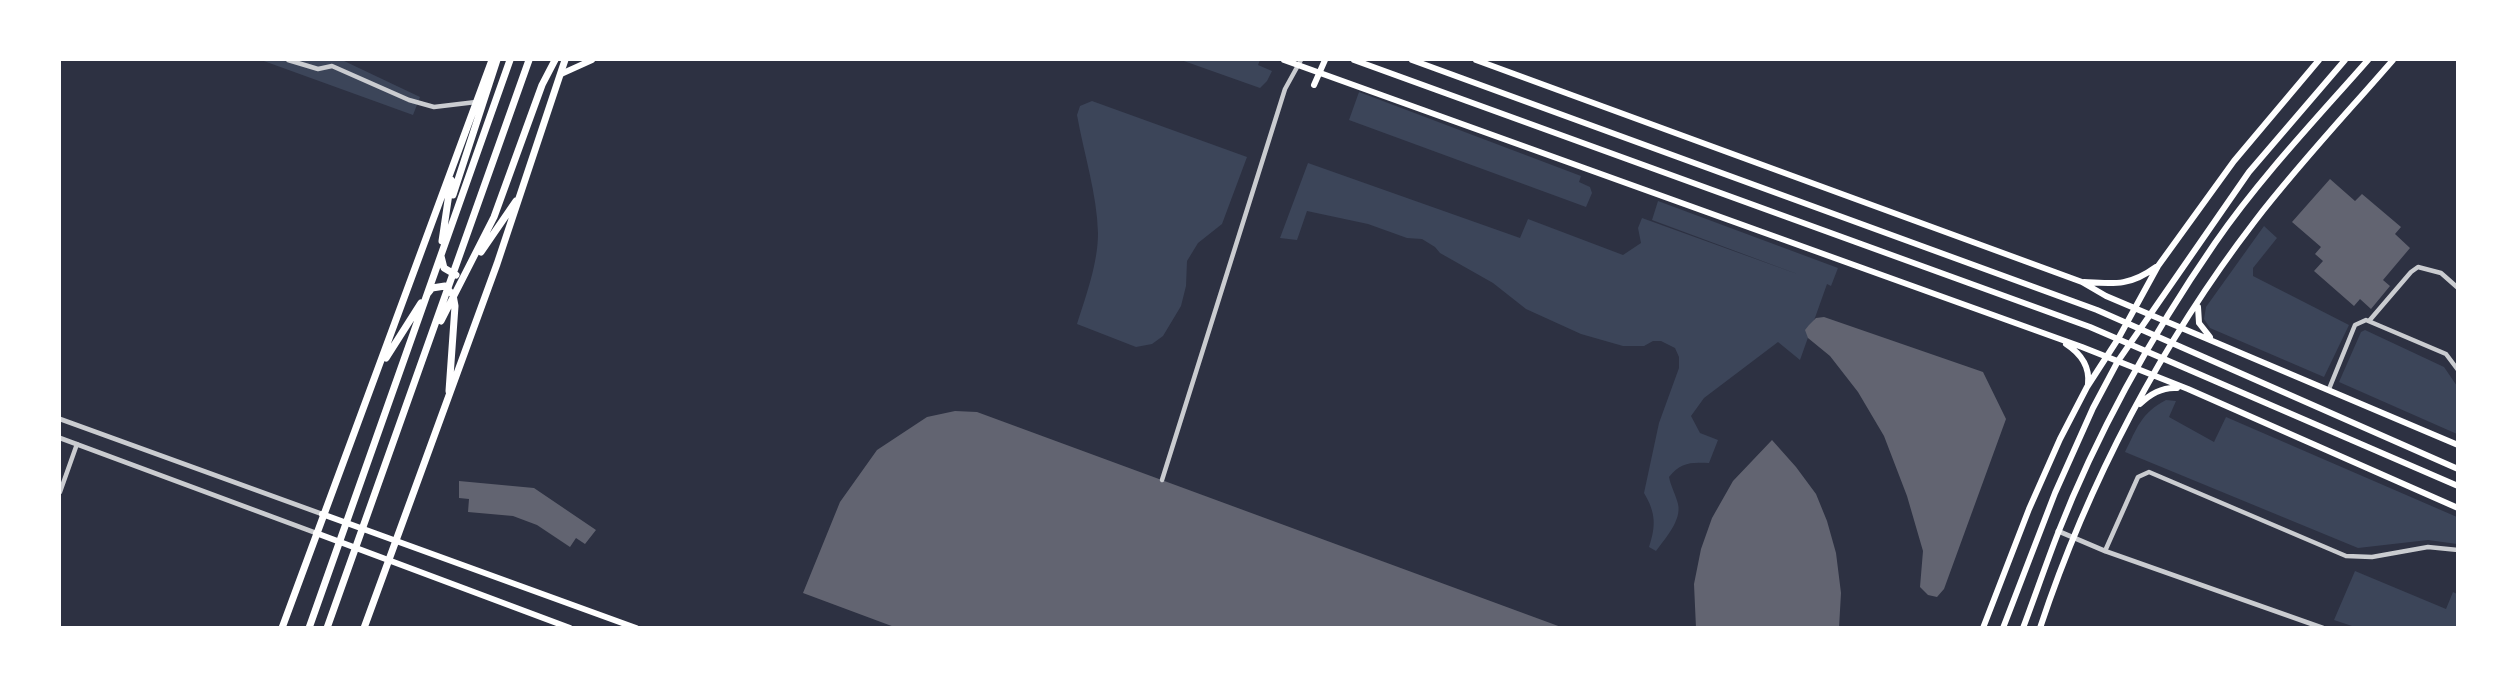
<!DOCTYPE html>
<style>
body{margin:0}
#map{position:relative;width:2517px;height:687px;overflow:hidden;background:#2d3142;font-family:"Titillium Web",sans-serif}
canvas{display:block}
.frame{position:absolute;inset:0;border:61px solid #fff;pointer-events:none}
</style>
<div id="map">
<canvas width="2517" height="687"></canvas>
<div class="frame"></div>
</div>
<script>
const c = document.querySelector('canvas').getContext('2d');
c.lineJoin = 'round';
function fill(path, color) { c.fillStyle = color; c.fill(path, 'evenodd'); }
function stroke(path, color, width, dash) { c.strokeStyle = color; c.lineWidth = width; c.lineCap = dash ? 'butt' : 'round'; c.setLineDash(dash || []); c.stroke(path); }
const green = new Path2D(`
 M261 60H342L420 97 413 115Z
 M1181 60H1260L1258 65 1272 71 1267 81 1260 88Z
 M1359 92 1581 176 1579 182 1590 187 1592 193 1586 207 1349 120Z
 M1092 101 1247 157 1222 224 1198 243 1187 261 1186 286 1181 306 1163 336 1152 344 1136 347 1077 324C1086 296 1098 263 1098 233 1097 194 1084 154 1077 115L1080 106Z
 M1308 163 1520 238 1528 219 1623 255 1641 243 1638 228 1642 218 1800 275 1652 220 1658 201 1838 268 1831 286 1827 284 1800 360 1778 342 1704 398 1691 416 1700 433 1718 440 1709 463C1691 462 1681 462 1669 477 1671 487 1676 495 1678 504 1682 520 1665 539 1656 551L1649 547C1656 526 1656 513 1644 493L1659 423 1679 368V357L1675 348 1661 341H1653L1644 346H1623L1581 334 1526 309 1493 283 1440 253 1435 247 1422 239 1407 238 1368 224 1307 211 1297 240 1280 238Z
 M2264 226 2277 238 2253 268V276L2349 325 2324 377 2210 328 2204 319 2206 307Z
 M2365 330 2444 367 2457 386V434L2339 382 2361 332Z
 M2166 400 2176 401 2169 417 2214 442 2226 417 2457 517V544L2428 540 2358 548 2125 452C2137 428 2141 413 2166 400Z
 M2355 571 2446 609 2453 592 2457 594V627H2355L2334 620Z`);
const building = new Path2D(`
 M2330 179 2355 201 2362 194 2401 227 2395 234 2410 248 2383 280 2390 286 2371 309 2360 299 2354 306 2314 271 2323 261 2315 254 2321 247 2292 222Z
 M1824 317 1983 372 2006 419 1944 589 1937 597 1928 595 1920 587 1923 551 1907 496 1884 436 1858 392 1830 356 1808 338 1805 330 1809 325 1816 318Z
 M955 411 977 412 1561 627 897 628 803 593 840 502 877 450 927 417Z
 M1772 440 1796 467 1816 494 1827 521 1836 553 1841 593 1839 628H1696L1694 584 1701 549 1712 518 1733 481Z
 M459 481 534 488 596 530 585 544 576 538 570 547 537 525 513 516 468 512 469 499 459 498Z`);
const minor = new Path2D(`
 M288 60 318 69 332 66 409 100 434 107 476 102
 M2369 321 2411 272 2418 267 2441 273 2458 288
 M2329 389 2355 325 2366 320 2446 354 2458 370
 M1162 480 1285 89 1301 60
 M60 492 77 444
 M2105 551 2138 477 2149 472 2346 556 2372 557 2428 547 2458 550`);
const tertiary = new Path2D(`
 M60 419 322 514
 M60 438 316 533
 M2058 531 2105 551 2323 628`);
const secondary = new Path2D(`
 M1314 85 1325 60`);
const primary = new Path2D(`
 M1284 60 2082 347 2188 389 2458 508
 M1354 60 2090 327 2458 486
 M1412 60 2097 310 2458 469
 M1476 60 2082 282 2106 296 2458 445
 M561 74 592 60
 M2084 282C2115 284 2130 286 2156 267
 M2198 307 2199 323 2210 337
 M2066 344C2080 353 2090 366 2088 384
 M2140 404C2150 394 2163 387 2177 388
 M322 514 636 628
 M316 533 570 628
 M1983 628 2029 509 2060 439 2087 387 2118 339 2158 266 2234 161 2319 60
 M2003 628 2055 493 2093 408 2118 361 2249 172 2345 60
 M2023 628C2035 596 2046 564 2058 533 2098 431 2153 333 2215 243 2260 178 2316 119 2368 60
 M2040 628C2088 483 2162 342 2255 221 2298 165 2347 113 2393 60`);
const trunk = new Path2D(`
 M453 195 497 60
 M442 241 451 180
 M481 252 516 201
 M441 256 444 268 456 275
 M428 293 432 288 445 286 453 295 455 306 449 391
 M441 321 494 217 542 85 555 60
 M386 358 421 303
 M282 628 492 60
 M309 628 510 60
 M327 628 529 60
 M364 628 497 264 565 60`);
fill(green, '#3c4559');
fill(building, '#626471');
stroke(minor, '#caccd0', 4.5);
stroke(tertiary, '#caccd0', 5);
stroke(secondary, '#fff', 6);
stroke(primary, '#fff', 6);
stroke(trunk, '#fff', 7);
</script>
